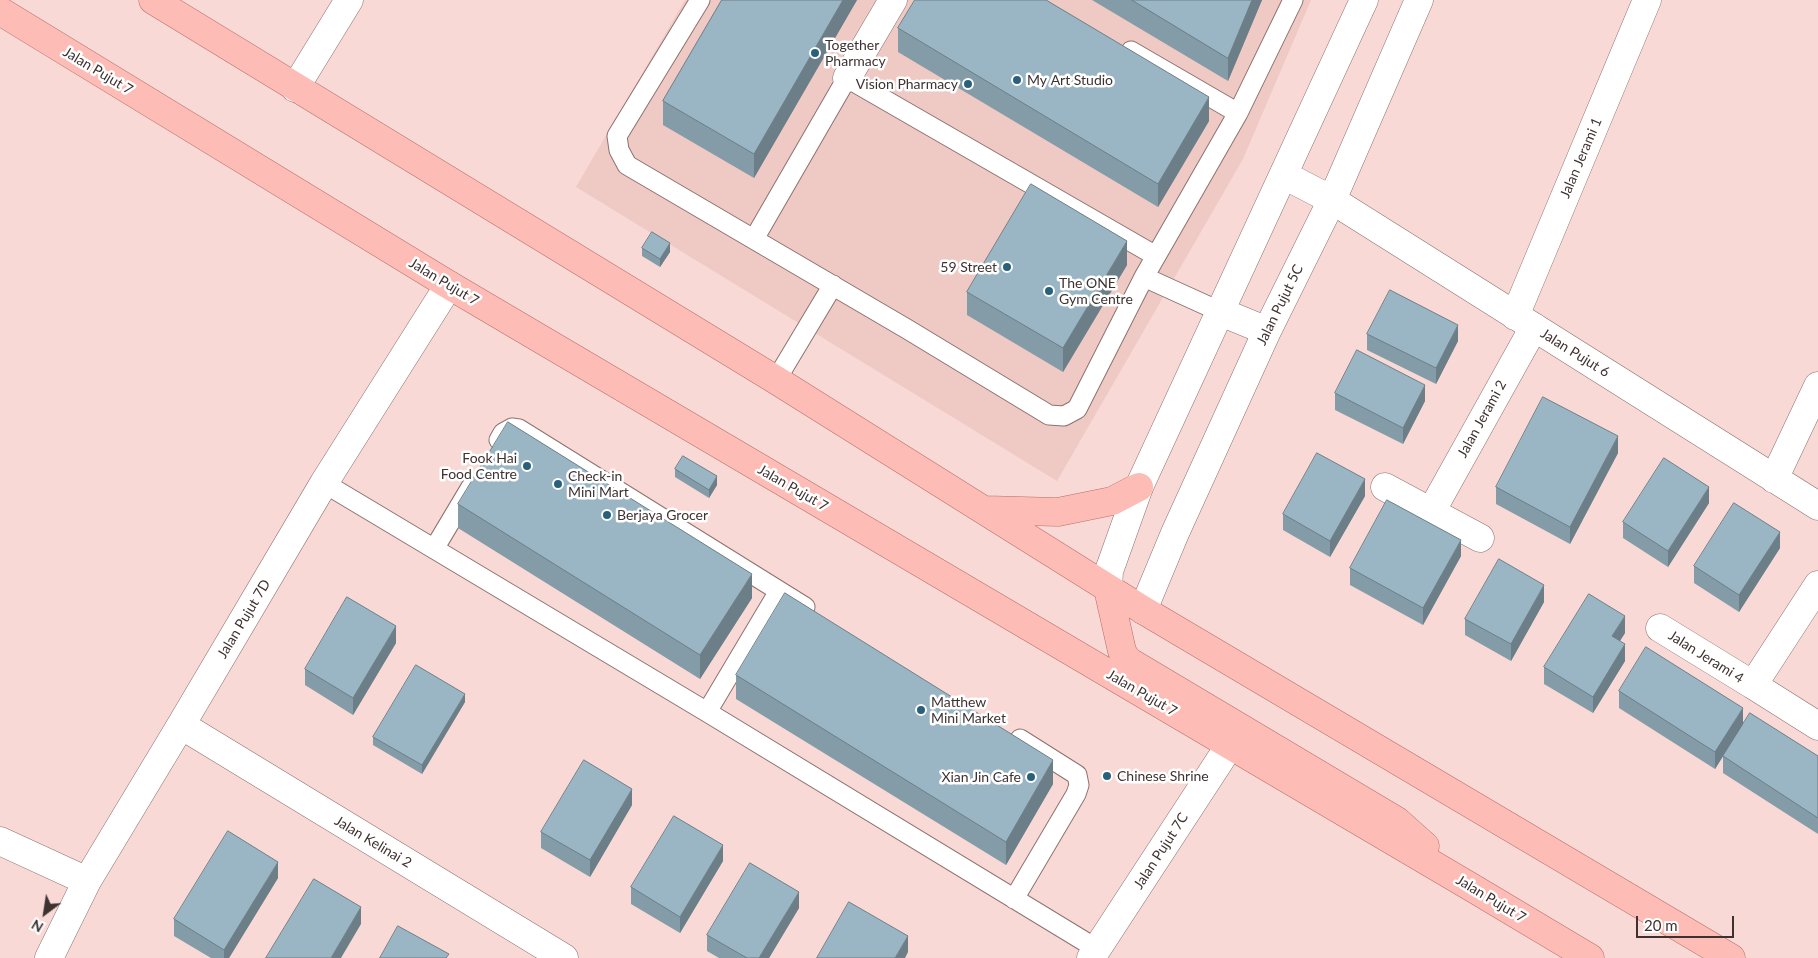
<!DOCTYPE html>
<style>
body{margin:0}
#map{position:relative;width:1818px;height:958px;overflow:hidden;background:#f8d9d5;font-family:Lato,sans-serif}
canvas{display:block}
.north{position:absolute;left:20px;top:888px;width:50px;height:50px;-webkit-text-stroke:4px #fff;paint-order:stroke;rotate:211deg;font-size:14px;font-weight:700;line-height:20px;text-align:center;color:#3e3231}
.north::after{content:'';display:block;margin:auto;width:18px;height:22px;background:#3e3231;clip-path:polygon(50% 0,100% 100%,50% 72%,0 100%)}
.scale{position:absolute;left:1636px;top:916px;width:98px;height:22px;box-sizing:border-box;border:2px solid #3e3231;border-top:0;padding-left:6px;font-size:15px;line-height:18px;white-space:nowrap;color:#3e3231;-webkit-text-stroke:4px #fff;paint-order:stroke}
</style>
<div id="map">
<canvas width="1818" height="958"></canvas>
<div class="north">N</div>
<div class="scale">20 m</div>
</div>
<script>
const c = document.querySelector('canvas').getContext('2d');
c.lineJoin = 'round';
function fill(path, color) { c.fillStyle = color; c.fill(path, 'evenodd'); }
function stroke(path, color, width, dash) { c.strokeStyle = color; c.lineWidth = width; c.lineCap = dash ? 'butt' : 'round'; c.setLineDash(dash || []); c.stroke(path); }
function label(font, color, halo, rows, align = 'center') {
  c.font = font + ' Lato,sans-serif'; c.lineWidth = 5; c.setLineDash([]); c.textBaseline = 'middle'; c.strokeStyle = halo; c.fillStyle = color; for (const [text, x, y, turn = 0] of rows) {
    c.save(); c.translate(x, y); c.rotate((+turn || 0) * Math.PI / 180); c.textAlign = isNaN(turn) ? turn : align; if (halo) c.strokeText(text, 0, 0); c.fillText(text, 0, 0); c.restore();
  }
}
const built = new Path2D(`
 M685 0H1311L1243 159 1057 481 576 187Z`);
const lane = new Path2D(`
 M700 0 617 136 619 150 627 165 907 329 1049 415 1064 416 1077 409 1144 277 1238 113 1293 0
 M1131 51 1238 113
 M754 239 847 78 1156 256
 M1144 277 1221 312
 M776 380 833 285
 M499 440 503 433 512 428 519 429 805 607
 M324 483 707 712 1097 949
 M434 549 471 487
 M707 712 779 591
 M1014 899 1076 794 1079 785 1077 775 1020 739`);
const street = new Path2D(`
 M847 78 893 0
 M295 88 349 0
 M1284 175 1332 200 1818 506
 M1221 312 1267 331
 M1515 316 1647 0
 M1774 479 1818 386
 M1385 487 1480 538
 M1431 512 1534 327
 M1108 589 1109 571 1139 487 1364 0
 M1143 610 1175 533 1267 331 1332 200 1419 0
 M1660 628 1753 685 1818 585
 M1753 685 1818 726
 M181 725 564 958
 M0 841 87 881
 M49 958 87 881 181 725 324 483 449 285
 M1091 958 1230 745`);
const primary = new Path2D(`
 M153 0 776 380 1143 610 1731 958
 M0 11 449 285 1471 887 1590 958
 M986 510 1058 512 1112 501 1139 487
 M1108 589 1122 651 1125 657 1130 662 1397 821 1425 846`);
const wall = new Path2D(`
 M722 0H857L754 178 663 125V101Z
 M1092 0H1262L1228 81Z
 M898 28 1209 121 1158 207 898 52Z
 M642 248 670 252 660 267 642 256Z
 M1127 265 1063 372 967 315V292Z
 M1367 334 1458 341 1436 384 1367 350Z
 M1335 393 1425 401 1403 444 1335 410Z
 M1618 453 1570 544 1496 504V487Z
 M675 469 717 485 709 498 675 477Z
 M1365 496 1330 557 1283 530V514Z
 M1709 503 1668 567 1623 538V522Z
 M458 504 752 598 700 679 458 528Z
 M1780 548 1739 612 1694 583V566Z
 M1461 556 1423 625 1350 585V568Z
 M1544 602 1511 661 1465 635V619Z
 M1625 633 1620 641 1625 661 1593 713 1544 684V667Z
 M396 643 353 715 305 685V669Z
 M736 675 1053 784 1006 865 736 699Z
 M1619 691 1743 725 1818 756V834L1723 773V756L1737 733 1715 769 1619 708Z
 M465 702 422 774 373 745V737Z
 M632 805 590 877 541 848V832Z
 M723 861 680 933 631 904V887Z
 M278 878 229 958H211L174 936V919Z
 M799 908 769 958H719L707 951V935Z`);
const shadedWall = new Path2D(`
 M843 0H857L754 178V154Z
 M1252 0H1262L1228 81V58Z
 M1209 97V121L1158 207V184Z
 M1127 241V265L1063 372V348Z
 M670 243V252L660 267V259Z
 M1458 325V341L1436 384V368Z
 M1425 385V401L1403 444V428Z
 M1618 436V453L1570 544V527Z
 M717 476V485L709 498V490Z
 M1365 479V496L1330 557V541Z
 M1709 487V503L1668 567V551Z
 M1780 532V548L1739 612V595Z
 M1461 540V556L1423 625V608Z
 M752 574V598L700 679V655Z
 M1544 585V602L1511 661V644Z
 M1625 616V633L1612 653V636Z
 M396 626V643L353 715V698Z
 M1625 644V661L1593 713V697Z
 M465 694V702L422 774V765Z
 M1743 708V725L1715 769V752Z
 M1053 760V784L1006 865V842Z
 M632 789V805L590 877V860Z
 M723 845V861L680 933V917Z
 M278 862V878L229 958H224V950Z
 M799 892V908L769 958H759Z
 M361 907V924L341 958H331Z
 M908 936V952L905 958H895Z`);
const building = new Path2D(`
 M722 0H843L754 154 663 101Z
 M915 0H1046L1209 97 1158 184 898 28Z
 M1132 0H1252L1228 58Z
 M1031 184 1127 241 1063 348 967 292Z
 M652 232 670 243 660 259 642 248Z
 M1390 290 1458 325 1436 368 1367 334Z
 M1357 350 1425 385 1403 428 1335 393Z
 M1543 397 1618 436 1570 527 1496 487Z
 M508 422 752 574 700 655 458 504Z
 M1317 453 1365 479 1330 541 1283 514Z
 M683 456 717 476 709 490 675 469Z
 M1664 458 1709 487 1668 551 1623 522Z
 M1387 500 1461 540 1423 608 1350 568Z
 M1734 503 1780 532 1739 595 1694 566Z
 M1499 559 1544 585 1511 644 1465 619Z
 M785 593 1053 760 1006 842 736 675Z
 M1589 594 1625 616 1612 636 1625 644 1593 697 1544 667Z
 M347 597 396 626 353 698 305 669Z
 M1646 647 1743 708 1715 752 1619 691Z
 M416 665 465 694 422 765 373 737Z
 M1750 713 1818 756V818L1723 756Z
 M584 760 632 789 590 860 541 832Z
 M674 816 723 845 680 917 631 887Z
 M228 831 278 862 224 950 174 919Z
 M750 863 799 892 759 958H747L707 935Z
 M314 879 361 907 331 958H266Z
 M849 902 908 936 895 958H817Z
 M398 926 449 954 446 958H380Z`);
const markers = [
 [815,53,5,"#29617b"],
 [1017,80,5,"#29617b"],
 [968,84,5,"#29617b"],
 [1007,267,5,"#29617b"],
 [1049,291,5,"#29617b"],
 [527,466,5,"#29617b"],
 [558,484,5,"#29617b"],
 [607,515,5,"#29617b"],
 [921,710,5,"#29617b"],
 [1107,776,5,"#29617b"],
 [1031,777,5,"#29617b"]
];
const poiNames = [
 ["Together",825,45],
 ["Pharmacy",825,61],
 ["My Art Studio",1027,80],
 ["Vision Pharmacy",958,84,"right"],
 ["59 Street",997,267,"right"],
 ["The ONE",1059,283],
 ["Gym Centre",1059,299],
 ["Fook Hai",517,458,"right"],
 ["Food Centre",517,474,"right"],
 ["Check-in",568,476],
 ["Mini Mart",568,492],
 ["Berjaya Grocer",617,515],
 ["Matthew",931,702],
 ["Mini Market",931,718],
 ["Chinese Shrine",1117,776],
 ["Xian Jin Cafe",1021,777,"right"]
];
const streetNames = [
 ["Jalan Pujut 7",98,71,31],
 ["Jalan Jerami 1",1581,158,-67],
 ["Jalan Pujut 7",444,282,31],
 ["Jalan Pujut 5C",1280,305,-64],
 ["Jalan Pujut 6",1575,353,32],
 ["Jalan Jerami 2",1482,419,-61],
 ["Jalan Pujut 7",793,488,30],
 ["Jalan Pujut 7D",244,619,-59],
 ["Jalan Jerami 4",1706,657,32],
 ["Jalan Pujut 7",1142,693,30],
 ["Jalan Kelinai 2",373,842,31],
 ["Jalan Pujut 7C",1161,851,-57],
 ["Jalan Pujut 7",1491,899,31]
];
fill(built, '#efc9c4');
stroke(lane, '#8d726e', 21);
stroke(street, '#8d726e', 29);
stroke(primary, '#b96e67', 29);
stroke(lane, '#fff', 19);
stroke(street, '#fff', 28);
stroke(primary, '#fdbcb5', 28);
fill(wall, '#849ca8');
fill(shadedWall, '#6c7f88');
fill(building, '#9ab5c3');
stroke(building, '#6c7f88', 1);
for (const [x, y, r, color] of markers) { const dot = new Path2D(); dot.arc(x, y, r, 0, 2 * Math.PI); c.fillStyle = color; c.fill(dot); stroke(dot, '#fff', 2); }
label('14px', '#3e3231', '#fff', poiNames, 'left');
label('14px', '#3e3231', '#fff', streetNames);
</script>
